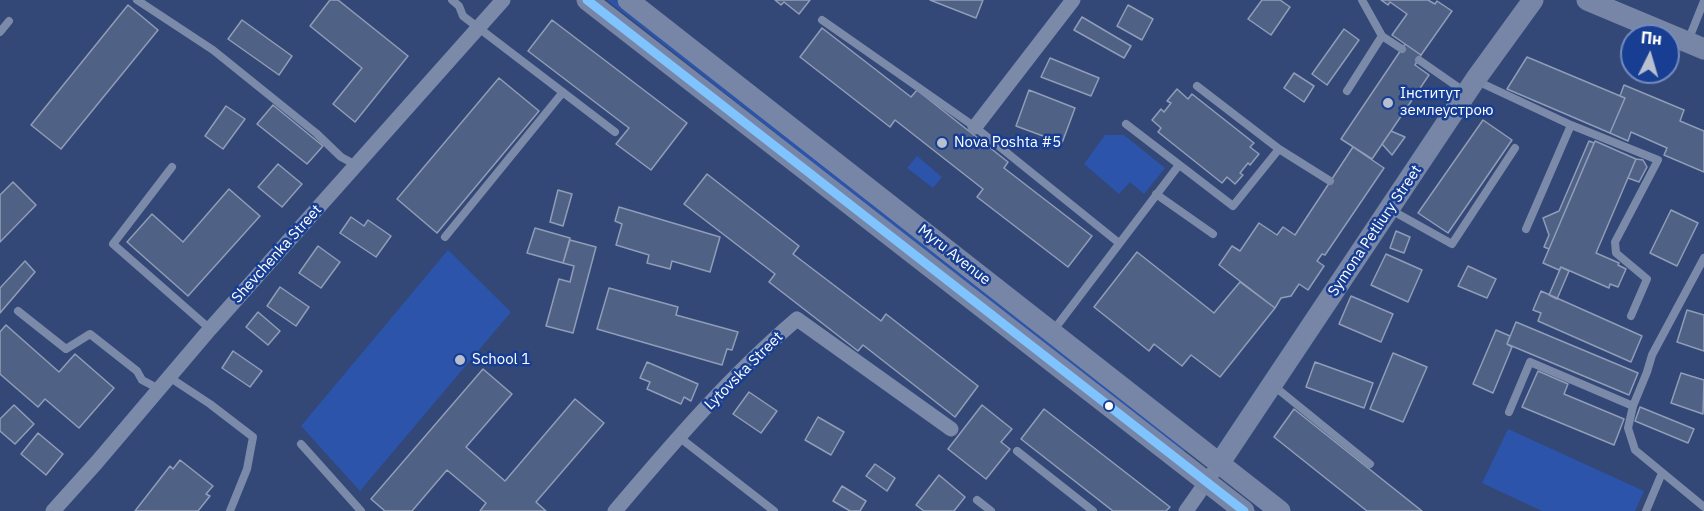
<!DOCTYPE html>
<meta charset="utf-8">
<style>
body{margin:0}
#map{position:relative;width:1704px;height:511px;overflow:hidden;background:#334877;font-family:"IBM Plex Sans",sans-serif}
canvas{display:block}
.north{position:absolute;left:1620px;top:24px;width:60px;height:60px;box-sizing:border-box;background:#173e93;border:2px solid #748bbe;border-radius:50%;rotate:5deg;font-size:16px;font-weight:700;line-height:24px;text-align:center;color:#fff}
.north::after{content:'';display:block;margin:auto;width:21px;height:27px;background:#b8bfcf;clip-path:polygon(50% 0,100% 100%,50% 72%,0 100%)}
</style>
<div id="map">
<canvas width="1704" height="511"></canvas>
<div class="north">Пн</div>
</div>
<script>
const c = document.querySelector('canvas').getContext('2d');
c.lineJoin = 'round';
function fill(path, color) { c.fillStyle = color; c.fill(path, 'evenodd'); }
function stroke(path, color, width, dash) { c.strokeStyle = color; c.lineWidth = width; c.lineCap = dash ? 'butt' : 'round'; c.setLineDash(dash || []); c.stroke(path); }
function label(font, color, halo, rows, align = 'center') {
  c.font = font + ' "IBM Plex Sans",sans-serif'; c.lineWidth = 5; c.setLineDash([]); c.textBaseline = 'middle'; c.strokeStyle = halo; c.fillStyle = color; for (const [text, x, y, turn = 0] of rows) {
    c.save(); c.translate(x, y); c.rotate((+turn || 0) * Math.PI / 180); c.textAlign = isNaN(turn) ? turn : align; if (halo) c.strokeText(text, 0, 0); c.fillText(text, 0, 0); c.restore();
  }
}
const green = new Path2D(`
 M607 0H615L1186 449 1182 454Z
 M1105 135H1124L1165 168 1144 194 1130 182 1119 194 1084 164Z
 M917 156 942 177 933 188 907 168Z
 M448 250 511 312 360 491 301 426Z
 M1508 429 1644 491 1635 511H1542L1482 483Z`);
const building = new Path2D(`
 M330 0H338L408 56 355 122 333 104 362 68 310 26Z
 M775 0H810L799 14 784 2 781 5Z
 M930 0H983L976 18Z
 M1262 0H1280L1290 7 1271 35 1248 19Z
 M1381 0H1428L1435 4 1437 1 1452 11 1421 55 1392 35 1407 14 1390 2 1388 5Z
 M128 5 158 30 61 149 31 125Z
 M1128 5 1153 19 1142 40 1117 26Z
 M1082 17 1131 46 1124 58 1074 30Z
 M242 20 292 56 279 75 228 39Z
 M552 20 687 123 651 170 616 144 629 128 528 51Z
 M822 28 911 97 917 90 1008 162 1004 168 1092 236 1068 267 977 197 983 189 895 120 890 127 800 57Z
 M1344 29 1359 40 1327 85 1312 74Z
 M1405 44 1421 55 1415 65 1429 75 1372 159 1341 139Z
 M1527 57 1625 98 1610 133 1507 89Z
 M1050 58 1099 78 1091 96 1041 77Z
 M1294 73 1314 86 1304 102 1284 88Z
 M499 78 539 111 437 233 397 199Z
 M1624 85 1684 110 1680 121 1704 131V172L1664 155 1667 148 1631 132 1628 141 1610 133 1625 98 1620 96Z
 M1177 89 1188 99 1192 94 1254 143 1250 147 1259 154 1250 165 1248 163 1240 173 1243 175 1235 184 1227 177 1222 183 1158 132 1161 128 1152 120 1161 109 1164 112 1171 103 1167 101Z
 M1029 90 1075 108 1062 143 1016 126Z
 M273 105 323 146 307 164 257 124Z
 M226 106 245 119 223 149 205 136Z
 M1483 120 1512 140 1448 233 1418 213Z
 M1391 131 1405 137 1392 155 1382 144Z
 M1589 141 1594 143 1549 249 1544 247 1549 235 1543 218 1559 211Z
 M1595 141 1636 159 1596 253 1619 263 1618 265 1626 269 1618 287 1610 284 1609 288 1561 267 1559 270 1543 263Z
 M1353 147 1384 168 1325 255 1322 254 1317 261 1324 266 1308 290 1299 284 1291 296 1281 298 1275 308 1219 265 1232 246 1240 251 1259 223 1277 235 1283 227 1295 235Z
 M1636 159 1643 160 1647 167 1639 182 1628 178Z
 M278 164 302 184 282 207 258 187Z
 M707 174 799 246 793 254 881 321 886 314 978 386 955 417 863 345 858 351 769 282 775 274 684 204Z
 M13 182 36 205 0 242V195Z
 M229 189 260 216 188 296 127 242 152 214 183 242Z
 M558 190 572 194 563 226 550 222Z
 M619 207 720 237 710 272 672 261 670 269 647 263 649 255 616 245 622 224 615 221Z
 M1671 210 1698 223 1677 266 1650 253Z
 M351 217 364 226 368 220 391 236 376 257 340 233Z
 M535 228 570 238 563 263 527 253Z
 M1396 231 1410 237 1404 253 1390 248Z
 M570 240 596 247 573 333 546 326 559 279 570 282 574 266 563 263Z
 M318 246 340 262 321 288 299 273Z
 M1137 252 1214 313 1240 282 1275 308 1220 377 1191 355 1182 366 1154 344 1149 351 1094 307Z
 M1386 254 1422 270 1408 302 1371 285Z
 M25 261 35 272 0 313V288Z
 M1468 266 1496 279 1487 298 1458 286Z
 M1561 267 1569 271 1557 299 1549 295Z
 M280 287 309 307 296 326 267 306Z
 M609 288 678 307 676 315 738 332 732 350 727 349 722 365 597 329Z
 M1541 291 1642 336 1631 362 1538 321 1541 313 1533 310Z
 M1351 296 1393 314 1381 342 1339 324Z
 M1687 310 1704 315V351L1677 342Z
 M258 312 280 331 268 345 246 327Z
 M1516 322 1638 373 1629 395 1507 344Z
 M6 325 59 372 75 354 114 388 79 428 45 399 38 407 0 374V332Z
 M1496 330 1510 336 1507 344 1512 347 1493 393 1473 384Z
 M233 351 262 371 250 387 222 368Z
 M1393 353 1427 367 1403 422 1370 409Z
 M647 362 698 384 691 401 684 397 681 404 647 389 650 382 640 378Z
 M1315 362 1373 383 1364 408 1306 387Z
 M483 369 512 394 466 447 505 481 575 399 604 423 536 502 546 511H480L486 503 447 470 412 511H385L371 499Z
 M1538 371 1568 384 1564 394 1624 419 1614 445 1522 407Z
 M1681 373 1704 380 1703 414 1671 403Z
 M749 392 777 411 761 433 733 414Z
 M14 405 34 424 15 444 0 431V419Z
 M982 405 1012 429 1001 442 1010 449 986 479 948 449Z
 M1640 407 1694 429 1688 443 1635 421Z
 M1044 409 1170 507 1166 511H1113L1021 439Z
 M1294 409 1422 511H1367L1274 437Z
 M818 417 844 432 831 455 805 440Z
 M38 433 63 454 46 475 21 454Z
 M180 460 213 486 206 494 210 496 198 511H135L170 466 173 469Z
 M875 464 895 478 887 491 866 476Z
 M939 475 965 497 954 511H924L916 505Z
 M842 486 866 501 860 511H850L833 501Z`);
const lane = new Path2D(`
 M137 0 213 50 316 133 341 157 356 165
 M452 0 459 6 463 16 615 132
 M1362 0 1382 36 1402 49
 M822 20 975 127 1119 243
 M0 32 9 21
 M1688 41 1704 1
 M1419 60 1465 92
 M1477 81 1571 125 1658 160 1615 242 1616 253 1647 279 1631 316
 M1347 91 1382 36
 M1126 124 1233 206 1279 149 1197 86
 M1279 149 1330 181
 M172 167 113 244 210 329
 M1156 194 1213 234
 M1391 210 1452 244 1515 148
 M1526 229 1571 125
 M445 237 563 92
 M1704 258 1652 355 1647 372 1633 406 1628 428 1635 450 1704 507
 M18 311 66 349 90 334 137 371 142 380 159 389
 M1053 331 1179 165
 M169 377 210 404 253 437 247 469 230 511
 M1274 386 1370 464
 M1509 412 1530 362 1633 406
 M679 437 774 511
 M301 444 361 511
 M1017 451 1093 511
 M977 500 991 511
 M1646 511 1662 473`);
const street = new Path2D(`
 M975 127 1073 0
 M53 511 97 462 210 329 503 0
 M615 511C672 444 730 376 797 319L951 429
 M1186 511 1212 474`);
const secondary = new Path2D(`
 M587 0 1244 511
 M628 0 1280 511
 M1587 0 1704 49
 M1219 464 1475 80 1533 0`);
const bus1 = new Path2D(`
 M587 0 1244 511`);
const markers = [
 [1388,103,6,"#b8bfcf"],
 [942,143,6,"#b8bfcf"],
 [460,360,6,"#b8bfcf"],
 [1109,406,5,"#fff"]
];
const poiNames = [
 ["Інститут",1400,94],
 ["землеустрою",1400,111],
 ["Nova Poshta #5",954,143],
 ["School 1",472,360]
];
const streetNames = [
 ["Symona Petliury Street",1375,231,-56],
 ["Shevchenka Street",277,254,-48],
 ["Myru Avenue",954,255,38],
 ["Lytovska Street",744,371,-45]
];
fill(green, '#2b54aa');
fill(building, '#506186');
stroke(building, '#909db7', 1.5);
stroke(lane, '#7c8aa9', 8);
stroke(street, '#7c8aa9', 15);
stroke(secondary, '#7785a6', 21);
stroke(bus1, '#80c4ff', 9);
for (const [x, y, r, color] of markers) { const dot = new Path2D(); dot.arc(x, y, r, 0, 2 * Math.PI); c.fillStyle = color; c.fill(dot); stroke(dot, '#173e93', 2); }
label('15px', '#fff', '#173e93', poiNames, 'left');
label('15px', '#fff', '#173e93', streetNames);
</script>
